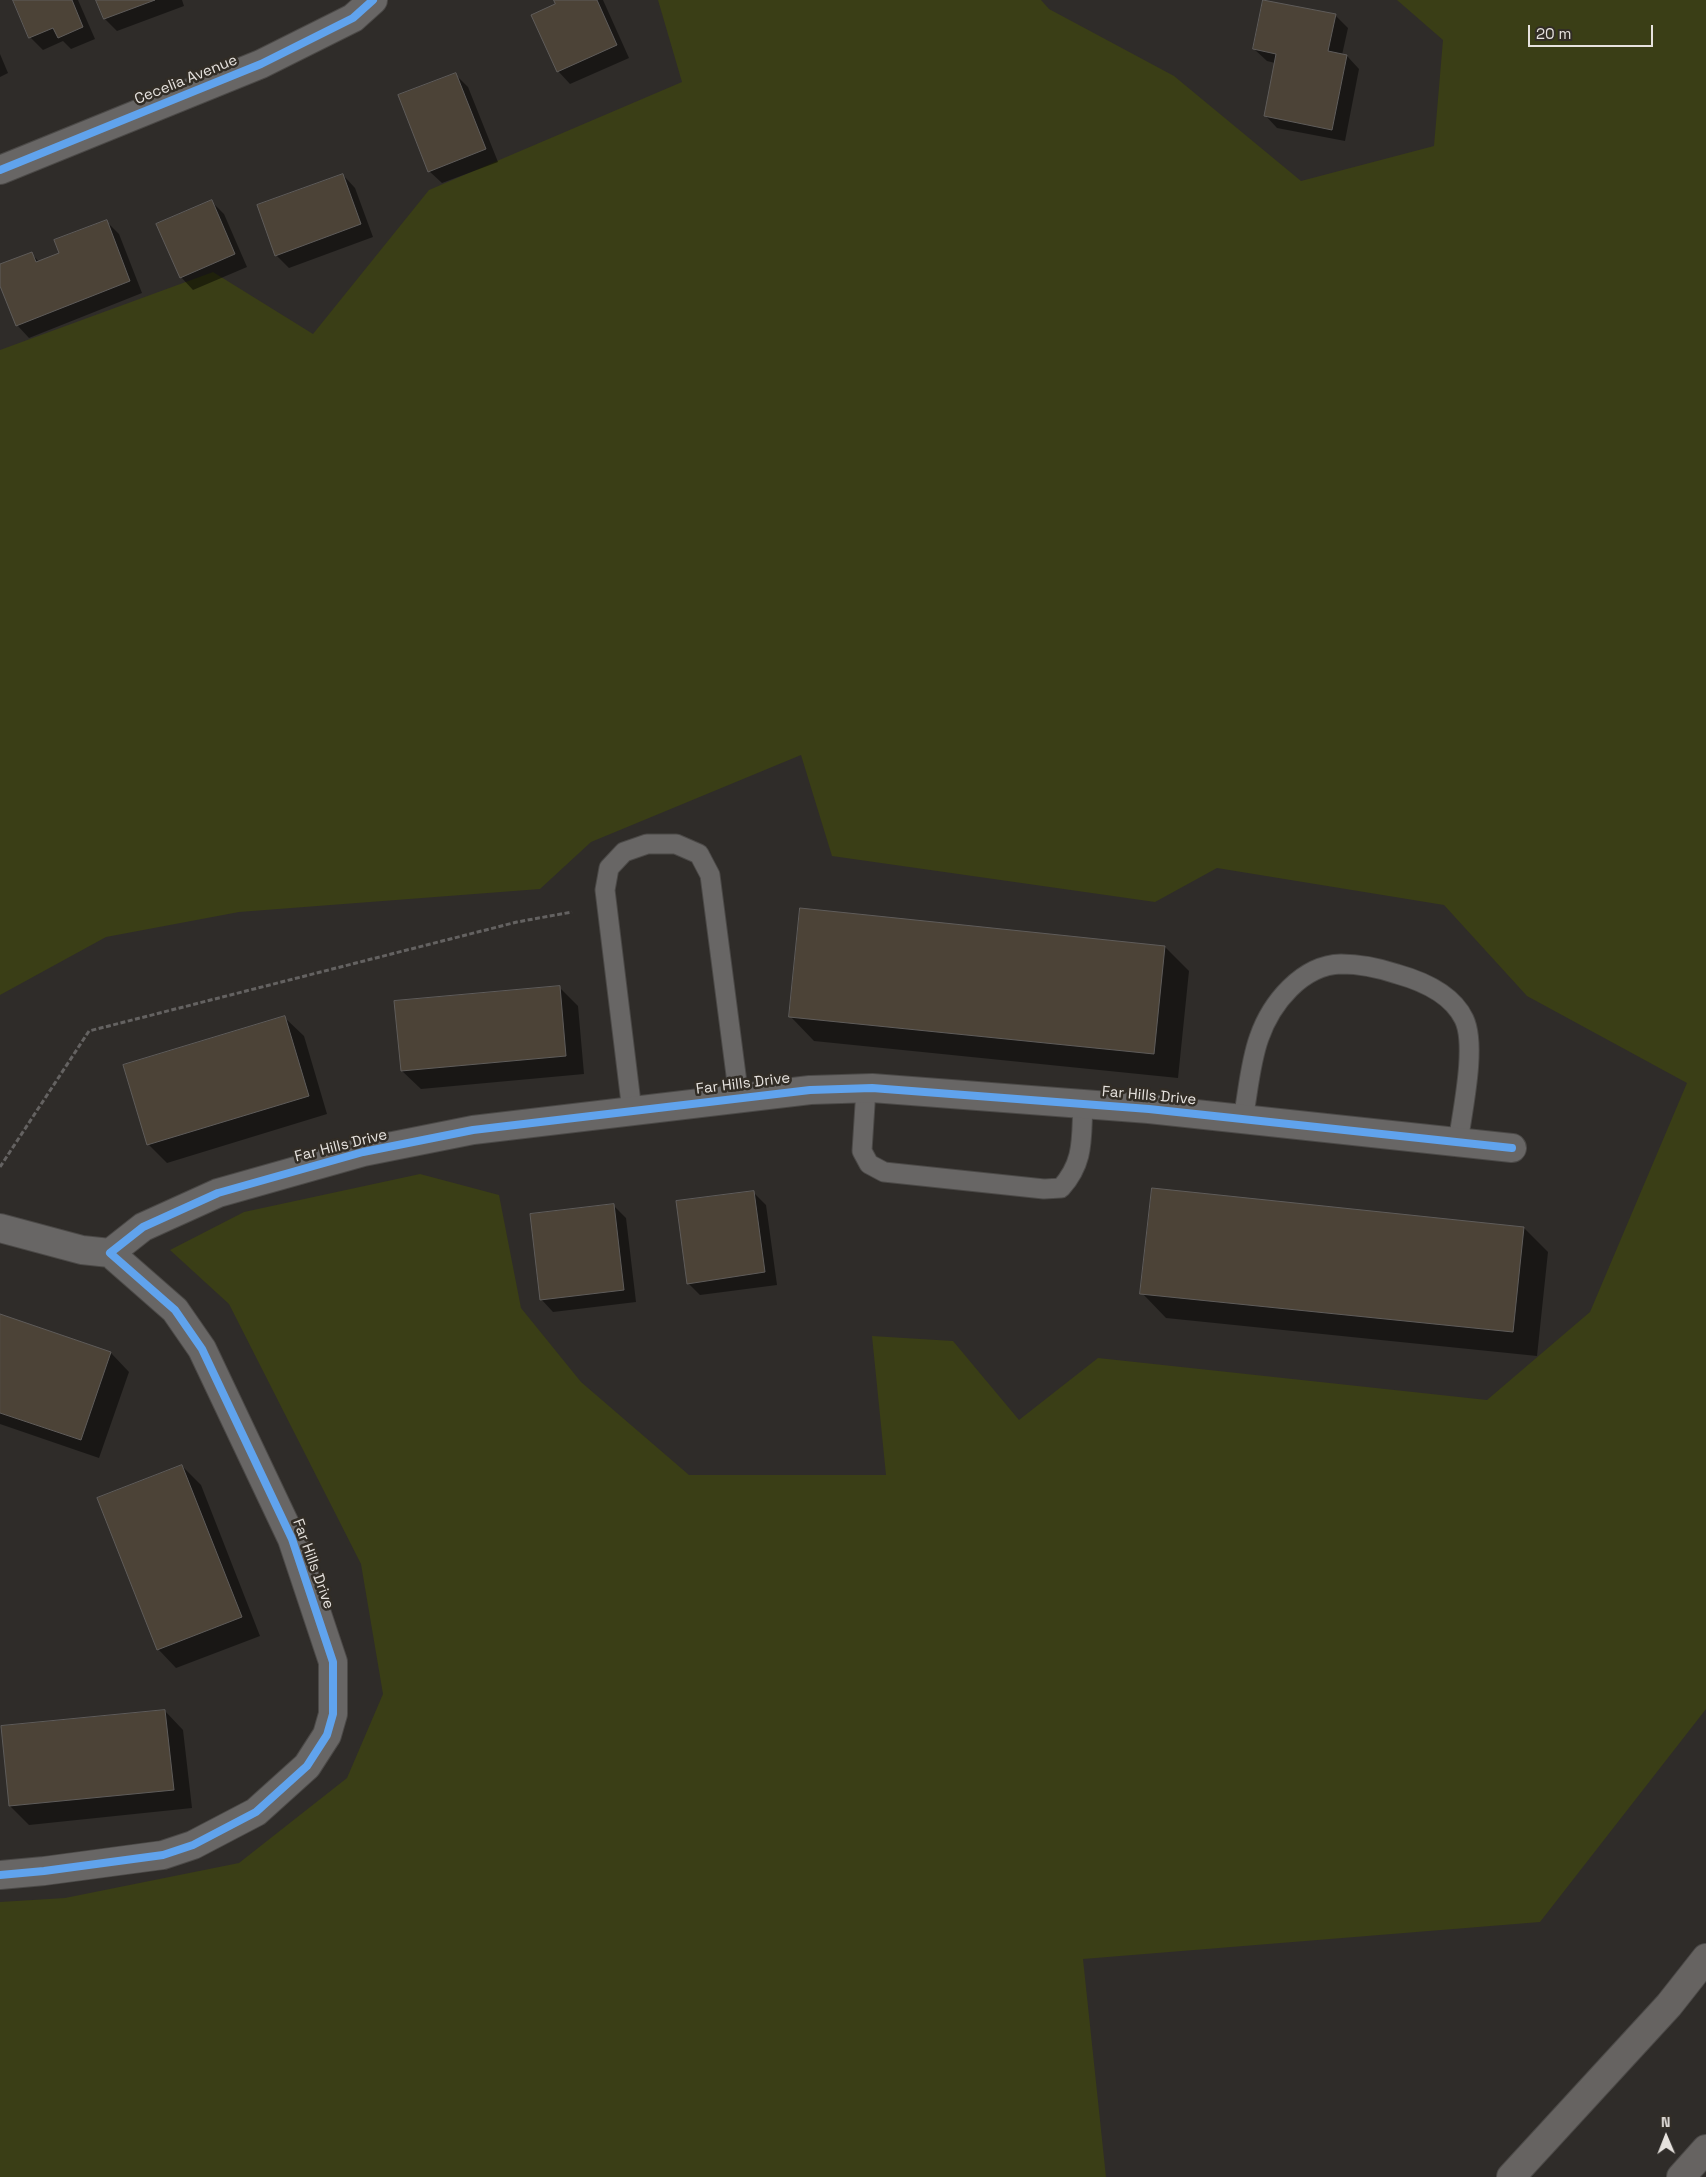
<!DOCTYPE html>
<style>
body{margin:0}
#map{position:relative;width:1706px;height:2177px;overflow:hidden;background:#2f2c29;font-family:"Space Grotesk",sans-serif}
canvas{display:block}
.north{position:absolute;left:1641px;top:2112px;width:50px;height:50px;-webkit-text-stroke:4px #322d26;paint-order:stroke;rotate:359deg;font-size:14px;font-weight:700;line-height:20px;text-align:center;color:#e6e2de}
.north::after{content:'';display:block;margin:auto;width:18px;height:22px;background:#e6e2de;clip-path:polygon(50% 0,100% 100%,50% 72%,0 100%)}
.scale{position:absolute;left:1528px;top:25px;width:125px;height:22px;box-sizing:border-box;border:2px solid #e6e2de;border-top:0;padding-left:6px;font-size:15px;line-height:18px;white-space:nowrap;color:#e6e2de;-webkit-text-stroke:4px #322d26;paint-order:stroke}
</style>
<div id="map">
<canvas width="1706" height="2177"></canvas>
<div class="north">N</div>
<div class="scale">20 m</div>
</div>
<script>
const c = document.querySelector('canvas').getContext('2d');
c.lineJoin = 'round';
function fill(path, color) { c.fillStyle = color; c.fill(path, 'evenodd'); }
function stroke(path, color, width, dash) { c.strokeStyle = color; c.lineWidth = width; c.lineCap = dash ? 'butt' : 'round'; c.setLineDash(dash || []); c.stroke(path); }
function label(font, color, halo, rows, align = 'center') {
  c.font = font + ' "Space Grotesk",sans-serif'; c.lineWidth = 5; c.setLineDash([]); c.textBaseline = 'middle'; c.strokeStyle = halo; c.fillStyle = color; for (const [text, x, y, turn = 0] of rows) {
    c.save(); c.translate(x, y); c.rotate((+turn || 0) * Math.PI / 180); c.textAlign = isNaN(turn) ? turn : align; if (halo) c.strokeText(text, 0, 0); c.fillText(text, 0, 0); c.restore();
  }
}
const green = new Path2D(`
 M658 0H1041L1049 9 1174 76 1301 181 1434 146 1443 40 1397 0H1706V1709L1540 1922 1083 1959 1106 2177H0V1902L65 1898 239 1863 347 1778 383 1694 361 1564 229 1304 170 1250 244 1212 420 1174 499 1195 521 1308 581 1382 689 1475H886L872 1336 953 1341 1019 1420 1098 1358 1487 1400 1590 1312 1687 1083 1527 996 1444 905 1217 868 1155 902 832 856 801 755 591 842 540 889 239 912 106 937 0 995V350L213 272 313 334 429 190 682 82Z`);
const shadow = new Path2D(`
 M14 0H78L95 39 71 49 63 41 43 50 30 37Z
 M98 0H182L184 6 117 31 105 19Z
 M555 0H603L629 58 570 84 558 71 557 5Z
 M1335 15 1348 28 1342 55 1347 56 1359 69 1345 141 1277 128 1265 115 1275 63 1267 61 1254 49Z
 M0 54 8 73 0 77Z
 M455 74 468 87 498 162 442 183 429 171Z
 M343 175 355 188 373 237 289 268 276 255Z
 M211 201 224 214 247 267 193 290 181 277Z
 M106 221 119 234 142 293 29 338 17 325 0 282V265L31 253 39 262 60 254Z
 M1165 947 1189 971 1178 1078 814 1041 790 1016Z
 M559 987 578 1006 584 1074 421 1089 402 1071Z
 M285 1018 304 1036 327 1114 167 1163 148 1144Z
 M753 1192 766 1205 777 1285 700 1295 688 1283Z
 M613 1205 626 1218 636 1302 553 1312 541 1299Z
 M1524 1228 1548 1252 1537 1356 1166 1318 1142 1293Z
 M0 1315 111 1353 129 1372 99 1458 0 1424Z
 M182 1466 201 1485 260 1636 176 1668 158 1649Z
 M165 1711 183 1730 192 1808 29 1825 10 1806 2 1727Z`);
const building = new Path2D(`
 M13 0H72L83 27 58 38 53 28 29 38Z
 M96 0H155L104 19Z
 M554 0H597L617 45 557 72 531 15 555 4Z
 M1263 0 1336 14 1328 51 1347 55 1332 130 1264 116 1276 54 1253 49Z
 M456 73 486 149 428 172 398 95Z
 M343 174 361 224 275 256 257 205Z
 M212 200 235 254 180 278 156 224Z
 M107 220 130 281 16 326 0 286V264L32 252 36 262 59 253 54 240Z
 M800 908 1165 946 1154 1054 789 1017Z
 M560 986 566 1056 401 1071 394 1001Z
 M285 1016 309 1096 147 1145 123 1065Z
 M1152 1188 1524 1227 1513 1332 1140 1294Z
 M754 1191 765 1272 687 1284 676 1201Z
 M614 1204 624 1290 540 1300 530 1214Z
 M0 1314 111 1352 81 1440 0 1413Z
 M182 1465 242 1617 157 1650 97 1498Z
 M165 1710 174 1790 9 1806 1 1726Z`);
const path = new Path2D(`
 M0 1167 89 1031 517 922 572 912`);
const lane = new Path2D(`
 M866 1089 862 1151 869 1164 884 1172 1044 1189 1061 1188C1085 1161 1081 1138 1083 1104
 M632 1111 605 890 609 868 624 852 647 844H676L699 854 710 875 739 1098
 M1243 1119C1248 1093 1250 1063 1259 1038 1271 1003 1302 965 1341 964 1360 964 1379 968 1397 974 1422 981 1452 994 1464 1019 1477 1046 1462 1112 1458 1143`);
const street = new Path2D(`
 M0 170 261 64 353 18 373 0
 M0 1228 82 1250 110 1253
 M110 1253 143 1227 218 1193 363 1152 473 1130 810 1090 872 1088 1149 1109 1512 1148
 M0 1875 44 1871 163 1855 193 1845 256 1812 307 1766 327 1735 333 1714V1662L292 1539 202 1349 175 1310 110 1253`);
const highway = new Path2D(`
 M1511 2177 1669 2005 1706 1958
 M1681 2177 1706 2149`);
const cycleway = new Path2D(`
 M0 170 261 64 353 18 373 0
 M0 1875 44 1871 163 1855 193 1845 256 1812 307 1766 327 1735 333 1714V1662L292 1539 202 1349 175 1310 110 1253 143 1227 218 1193 363 1152 473 1130 810 1090 872 1088 1149 1109 1512 1148`);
const streetNames = [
 ["Cecelia Avenue",186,80,-22],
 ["Far Hills Drive",743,1084,-7],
 ["Far Hills Drive",1149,1096,5],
 ["Far Hills Drive",341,1146,-14],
 ["Far Hills Drive",313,1564,70]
];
fill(green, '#3a3e16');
fill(shadow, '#0007');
fill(building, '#4c4337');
stroke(building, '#5f5c5a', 1);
stroke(lane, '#4b4947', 21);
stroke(street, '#4b4947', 30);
stroke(highway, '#4b4947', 30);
stroke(path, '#646261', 3, [5, 2.5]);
stroke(lane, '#686665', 19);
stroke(street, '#686665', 28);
stroke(highway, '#666361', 28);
stroke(cycleway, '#60a3ed', 8);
label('15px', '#e6e2de', '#322d26', streetNames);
</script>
